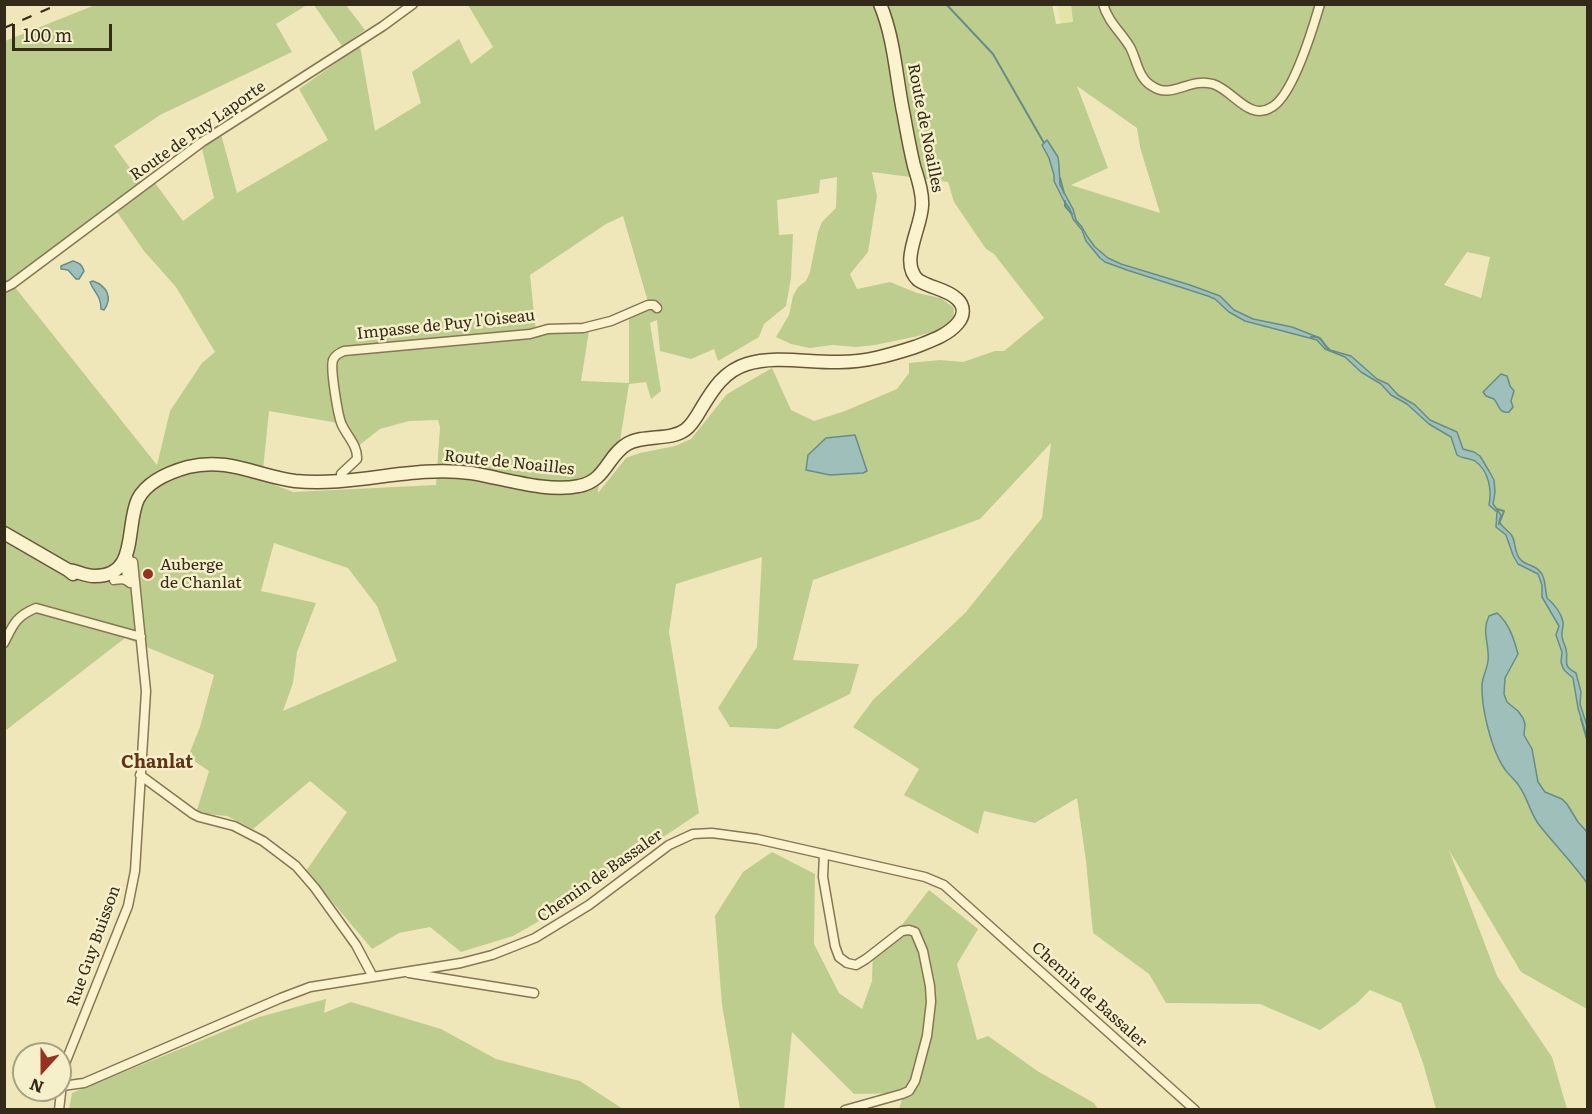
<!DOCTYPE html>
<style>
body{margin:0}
#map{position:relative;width:1592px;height:1114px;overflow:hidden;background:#efe7ba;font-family:Literata,serif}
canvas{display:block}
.frame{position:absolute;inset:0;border:6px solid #342a1a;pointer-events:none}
.north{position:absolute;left:12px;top:1042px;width:60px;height:60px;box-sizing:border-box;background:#f6f0ca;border:2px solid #a8a184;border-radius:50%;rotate:201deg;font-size:16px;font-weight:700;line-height:24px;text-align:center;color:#342a1a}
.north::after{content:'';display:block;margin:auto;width:21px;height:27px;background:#973222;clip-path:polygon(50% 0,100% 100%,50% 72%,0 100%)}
.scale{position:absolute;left:12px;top:24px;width:100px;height:27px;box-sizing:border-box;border:3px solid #342a1a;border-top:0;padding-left:8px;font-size:18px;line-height:21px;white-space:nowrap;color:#342a1a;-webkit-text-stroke:4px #f6f0ca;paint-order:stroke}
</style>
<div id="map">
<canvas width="1592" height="1114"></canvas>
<div class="frame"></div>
<div class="north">N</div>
<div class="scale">100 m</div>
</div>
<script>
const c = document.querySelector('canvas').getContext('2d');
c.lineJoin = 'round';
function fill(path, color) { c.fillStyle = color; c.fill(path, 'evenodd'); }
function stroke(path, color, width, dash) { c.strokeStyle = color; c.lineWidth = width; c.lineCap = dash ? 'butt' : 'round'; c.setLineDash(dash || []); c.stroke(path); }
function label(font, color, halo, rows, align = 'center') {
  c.font = font + ' Literata,serif'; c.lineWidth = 5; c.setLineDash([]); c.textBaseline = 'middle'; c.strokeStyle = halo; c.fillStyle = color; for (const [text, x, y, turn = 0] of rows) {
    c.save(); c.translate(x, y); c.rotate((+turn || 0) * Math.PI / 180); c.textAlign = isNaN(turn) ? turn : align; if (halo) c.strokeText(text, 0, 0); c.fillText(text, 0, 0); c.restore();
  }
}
const farmland = new Path2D(`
 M1057 5H1071L1073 22 1061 24Z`);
const green = new Path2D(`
 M1052 4 1056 24 1073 22 1071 4 1587 5V1009L1521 972 1449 850 1497 976 1552 1057 1567 1109H1436L1423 1063 1401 1003 1370 990 1357 1003 1320 1030 1260 1004 1166 1003 1149 974 1093 933 1086 861 1077 798 1035 823 984 811 978 834 904 795 919 769 853 727 873 700 965 613 1042 518 1051 443 980 519 813 580 793 660 859 664 850 694 778 729 730 727 718 708 757 647 762 557 676 584 669 632 699 813 647 848 564 907 513 936 461 952 430 927 399 933 372 949 306 871 347 812 310 781 253 829 227 816 196 813 209 771 188 757 200 727 214 675 125 638 5 731V41L95 5H307L276 24 292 52 160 115 114 146 141 183 10 281 157 465 170 411 202 363 215 352 176 287 144 251 117 212 155 183 183 221 214 198 202 149 221 134 237 193 328 140 299 89 360 46 375 131 421 103 412 72 459 39 471 64 493 47 468 5ZM1077 86 1137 128 1140 147 1160 213 1071 185 1108 168ZM872 172 948 182 954 202 986 249 994 254 1044 318 1004 351H995L963 362 940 360 909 363V373L897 389 845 411 814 421 791 410 772 368 727 394 691 439 675 446 640 453 626 458 598 493 599 473 620 441 629 384 646 382 651 399 661 391 650 323 657 320 660 351 691 359 714 349 718 361 759 337 764 324 786 306 791 278 793 234 779 235 777 200 819 193 820 180 837 177 836 208 822 222 818 232 810 272 806 281 798 287 793 296 789 315 776 337 791 344 810 348 832 345 856 347 875 345 918 336 939 330 953 321 954 308 941 298 917 293 890 282 857 289 850 274 868 252 877 196ZM623 216 648 302 629 310V383L581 381 589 331 536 333 530 275 606 224ZM1467 252 1490 257 1481 298 1444 285ZM269 411 338 423 353 450 380 429 409 421 438 420 440 427 436 485 293 492 262 480ZM274 543 348 568 377 606 397 661 283 711 293 683 297 652 316 603 261 591Z
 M314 5H346L365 30 342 46Z
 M772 852 815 874 814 944 839 993 862 1009 872 981 873 949 891 939 929 890 978 929 957 964 977 1040 988 1036 1039 1072 1094 1103 1098 1109H899L904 1093 854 1094 792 1032 784 1109H740L722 1005 715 916 743 872Z
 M326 999 324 1013 351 1002 441 1029 496 1059 580 1081 623 1109H69L72 1093 259 1017Z`);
const water = new Path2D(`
 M1047 140 1058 157 1059 166 1060 185 1073 209 1076 220 1082 227 1087 236 1095 247 1108 258 1121 264 1190 285 1220 296 1234 310 1253 319 1292 327 1320 338 1326 347 1330 350 1351 356 1377 379 1388 384 1398 395 1415 405 1430 420 1457 432 1463 449 1474 452 1480 456 1489 471 1494 480 1495 492 1493 504 1501 515 1499 522C1503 528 1509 531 1512 536 1516 543 1514 552 1520 559 1524 564 1526 563 1532 566 1547 572 1544 585 1547 598 1554 604 1561 612 1563 622 1564 627 1561 631 1562 636 1562 640 1565 645 1566 649 1569 662 1561 665 1576 673L1581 692 1580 704 1587 726V738L1578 708 1573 678 1565 671 1563 668 1561 662 1562 652 1556 635 1559 626 1542 597V585L1538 574 1518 564 1513 555 1506 535 1496 527 1497 512 1489 505C1492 490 1489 471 1475 461 1469 458 1463 459 1457 455L1451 437 1429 424 1407 404 1391 395 1381 384 1361 372 1345 357 1325 349 1317 340 1245 321 1229 312 1215 299 1208 296 1127 270 1105 262 1100 258 1086 241 1082 230 1073 219 1070 209 1064 201 1054 181V175L1049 158 1042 145Z
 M73 261C79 263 82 264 84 271L79 279H76L68 270 61 269V266Z
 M93 281C107 286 113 298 104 310L101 309C101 295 94 293 90 282Z
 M1501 374 1507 376 1510 386 1514 391 1511 401 1513 407 1509 412C1499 414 1499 405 1494 399L1486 396 1483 392Z
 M855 435 867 471 863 473 830 475 806 470 808 455 826 438Z
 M1497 613C1509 623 1514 639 1518 654L1505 678 1504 694 1507 702 1518 711 1523 718 1525 724 1524 735 1532 749 1538 782 1545 792 1562 799 1567 804 1578 822 1587 832V883C1573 863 1555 845 1540 826 1530 814 1528 798 1519 786 1515 779 1508 775 1504 768 1491 749 1481 707 1482 684 1483 676 1487 669 1488 661 1490 645 1481 632 1489 616Z`);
const stream = new Path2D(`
 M946 4 993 54 1044 143
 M1060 178 1064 193
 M1065 201V206L1072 214
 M1311 337C1323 335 1322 344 1329 349
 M1497 509 1504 511 1499 524
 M1581 719 1588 743`);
const minor = new Path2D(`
 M1103 4C1108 22 1121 32 1130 47 1137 60 1138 78 1152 86 1172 100 1189 77 1213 84 1233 90 1249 122 1272 107 1293 95 1313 28 1320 4
 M4 288 12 284 202 142 383 26 413 4
 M341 480V474L357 459C358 446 347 436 342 425 338 417 330 368 333 360 335 355 339 353 344 351L530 334 548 329 583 328 611 321 648 305H654L657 308
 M114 580C120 579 125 578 130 583
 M127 580 126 568 129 559
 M4 643C13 625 16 616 36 608L141 637
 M140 775 193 814 199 817 234 826 263 841 296 866 315 888 356 945 373 977
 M824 854 823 877 835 946 839 957 847 963 856 965 866 959 902 931 909 930 915 932 923 951 930 986 931 1002 927 1036 915 1081 909 1091 902 1094 845 1110
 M409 973 534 993
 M62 1086 84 1083 281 998 310 987 461 963 492 955 535 938 589 905 669 845 693 834 712 833 757 839 925 877 944 885 1195 1110
 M59 1110 64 1066 128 906 135 871 146 691 133 562`);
const secondary = new Path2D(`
 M4 533 68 570 73 574
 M68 570C77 571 85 576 94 576 139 577 125 526 138 499 147 482 170 472 188 467 228 457 257 476 295 481 354 487 412 465 471 473 503 478 547 493 579 486 606 481 607 456 627 444 644 434 670 441 685 430 692 425 697 416 701 409 713 389 724 371 747 364 775 355 811 363 840 362 866 362 890 355 915 347 930 341 947 336 958 323 964 316 965 306 957 299 947 289 930 288 918 280 899 262 921 229 922 206 923 193 918 179 914 166 910 149 907 133 904 116 896 79 895 40 880 4`);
const rail = new Path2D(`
 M4 28 59 4`);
const markers = [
 [148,574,6,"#973222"]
];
const streetNames = [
 ["Route de Noailles",925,128,79],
 ["Route de Puy Laporte",198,131,-35],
 ["Impasse de Puy l'Oiseau",446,325,-6],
 ["Route de Noailles",509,463,6],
 ["Chemin de Bassaler",600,876,-35],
 ["Rue Guy Buisson",94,946,-70],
 ["Chemin de Bassaler",1089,995,42]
];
const poiNames = [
 ["Auberge",160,565],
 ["de Chanlat",160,583]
];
const neighbourhoodNames = [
 ["Chanlat",157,763]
];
fill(farmland, '#e5e4a7');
fill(green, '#bdcd8e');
fill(water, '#9fbfba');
stroke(water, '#678d89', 1.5);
stroke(stream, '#678d89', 2);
stroke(minor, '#867654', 11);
stroke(secondary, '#685638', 15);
stroke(minor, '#faf3cd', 8);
stroke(secondary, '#faf3cd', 12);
stroke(rail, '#342a1a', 2, [10, 10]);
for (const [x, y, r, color] of markers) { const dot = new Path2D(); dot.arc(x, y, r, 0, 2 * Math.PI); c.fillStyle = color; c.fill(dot); stroke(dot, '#f6f0ca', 2); }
label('16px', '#342a1a', '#f6f0ca', streetNames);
label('16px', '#342a1a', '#f6f0ca', poiNames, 'left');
label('bold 18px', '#633217', '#f6f0ca', neighbourhoodNames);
</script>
